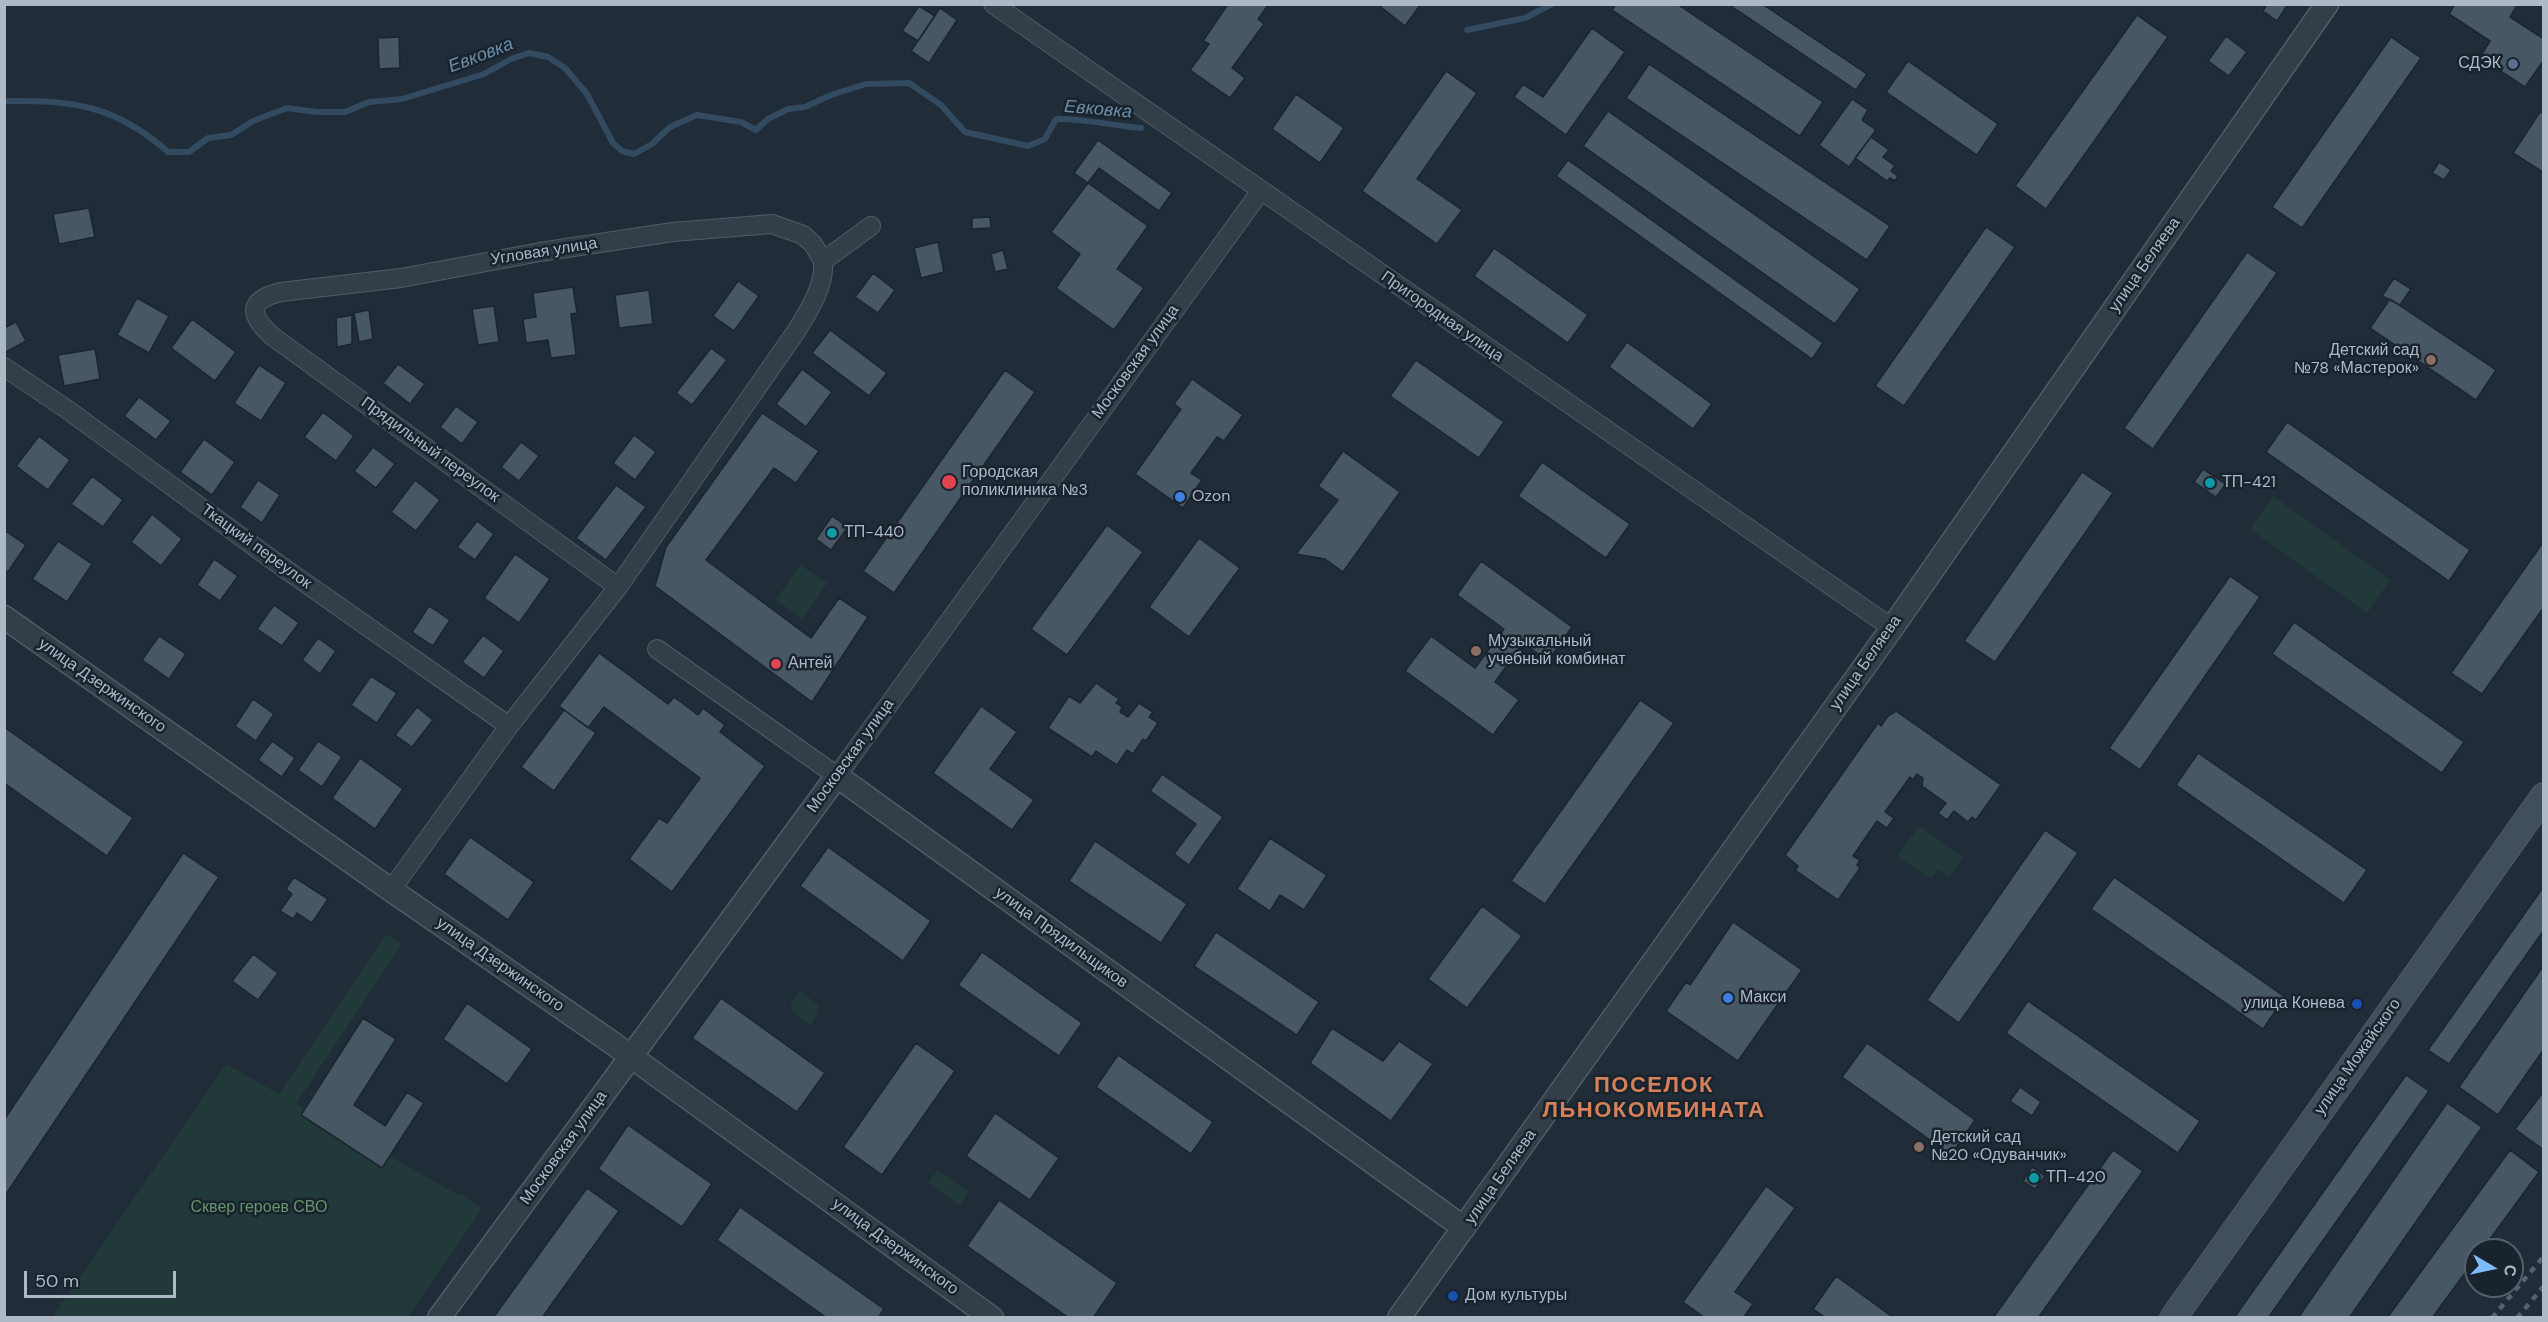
<!DOCTYPE html>
<meta charset="utf-8">
<style>
body{margin:0}
#map{position:relative;width:2548px;height:1322px;overflow:hidden;background:#202d38;font-family:"DM Sans",sans-serif}
canvas{display:block}
.frame{position:absolute;inset:0;border:6px solid #aeb9c5;pointer-events:none}
.north{position:absolute;left:2464px;top:1238px;width:60px;height:60px;box-sizing:border-box;background:#19232d;border:2px solid #555f6a;border-radius:50%;rotate:99deg;font-size:16px;font-weight:700;line-height:24px;text-align:center;color:#aeb9c5}
.north::after{content:'';display:block;margin:auto;width:21px;height:27px;background:#7ebcf9;clip-path:polygon(50% 0,100% 100%,50% 72%,0 100%)}
.scale{position:absolute;left:24px;top:1271px;width:152px;height:27px;box-sizing:border-box;border:3px solid #aeb9c5;border-top:0;padding-left:8px;font-size:18px;line-height:21px;white-space:nowrap;color:#aeb9c5;-webkit-text-stroke:4px #19232d;paint-order:stroke}
</style>
<div id="map">
<canvas width="2548" height="1322"></canvas>
<div class="frame"></div>
<div class="north">С</div>
<div class="scale">50 m</div>
</div>
<script>
const c = document.querySelector('canvas').getContext('2d');
c.lineJoin = 'round';
function fill(path, color) { c.fillStyle = color; c.fill(path, 'evenodd'); }
function stroke(path, color, width, dash) { c.strokeStyle = color; c.lineWidth = width; c.lineCap = dash ? 'butt' : 'round'; c.setLineDash(dash || []); c.stroke(path); }
function label(font, color, halo, rows, align = 'center') {
  c.font = font + ' "DM Sans",sans-serif'; c.lineWidth = 5; c.setLineDash([]); c.textBaseline = 'middle'; c.strokeStyle = halo; c.fillStyle = color; for (const [text, x, y, turn = 0] of rows) {
    c.save(); c.translate(x, y); c.rotate((+turn || 0) * Math.PI / 180); c.textAlign = isNaN(turn) ? turn : align; if (halo) c.strokeText(text, 0, 0); c.fillText(text, 0, 0); c.restore();
  }
}
const green = new Path2D(`
 M2273 496 2390 580 2367 613 2250 529Z
 M800 565 827 583 803 619 776 600Z
 M1919 826 1963 857 1949 877 1938 869 1931 879 1897 856Z
 M386 934 402 944 296 1104 457 1194 462 1195 482 1209 408 1317 52 1318 226 1064 279 1094Z
 M800 991 819 1006 816 1010 819 1012 810 1025 791 1011 793 1008 790 1006Z
 M938 1170 969 1191 960 1205 928 1183Z`);
const stream = new Path2D(`
 M1467 30 1525 18 1552 4
 M4 101C73 100 115 105 168 152H189L208 138 231 135 253 121 287 108 317 112H345L369 102 402 99 484 74 511 59 529 53 548 57 565 68 587 94 613 143 622 151 634 154 652 144 670 127 697 115 741 122 756 130 768 119 788 109 805 107 831 95 866 84 909 83 941 105 965 132 1028 146 1045 139 1056 119C1085 118 1112 126 1141 128`);
const building = new Path2D(`
 M1228 4H1269L1258 19 1264 24 1232 68 1245 78 1230 98 1190 70 1209 44 1203 41Z
 M1377 4H1421L1405 26Z
 M1616 4H1677L1823 102 1800 136 1612 10Z
 M1728 4H1762L1867 74 1856 90Z
 M2267 4H2288L2277 21 2263 11Z
 M2455 4H2518L2510 17 2544 39V60L2525 87 2480 57 2490 41 2449 14Z
 M919 6 935 16 918 41 902 31Z
 M940 8 957 20 929 63 911 51Z
 M2137 15 2168 37 2046 209 2015 186Z
 M1592 28 1625 52 1566 135 1514 97 1523 84 1543 97Z
 M2226 36 2247 52 2229 76 2208 61Z
 M399 37 400 68 379 69 378 38Z
 M2391 37 2421 58 2302 228 2272 207Z
 M1908 61 1998 124 1977 155 1886 92Z
 M1649 64 1890 226 1867 260 1626 98Z
 M1446 71 1477 93 1417 179 1462 210 1437 244 1362 191Z
 M1296 94 1344 128 1320 163 1272 129Z
 M1852 99 1868 110 1862 120 1876 130 1849 167 1819 145Z
 M1608 111 1860 289 1835 324 1583 146Z
 M2540 112 2544 114V173L2513 153Z
 M1871 137 1889 150 1883 157 1895 166 1891 171 1898 176 1895 181 1890 178 1887 181 1855 158Z
 M1098 140 1172 193 1159 211 1099 168 1088 183 1074 173Z
 M1568 160 1823 343 1812 359 1556 176Z
 M2439 162 2451 170 2444 180 2432 173Z
 M1088 183 1148 226 1117 269 1144 288 1114 330 1056 288 1080 254 1051 232Z
 M89 208 95 237 59 244 53 214Z
 M990 217 991 228 972 229V218Z
 M1986 227 2015 247 1904 406 1875 386Z
 M938 242 944 272 921 278 914 248Z
 M1494 248 1588 315 1568 343 1474 276Z
 M1003 250 1008 269 995 272 991 254Z
 M2247 252 2277 273 2153 449 2124 428Z
 M873 273 895 290 878 313 855 297Z
 M2394 278 2411 289 2400 305 2382 296Z
 M738 281 759 296 734 331 713 316Z
 M573 287 577 313 571 314 576 355 551 358 548 340 526 343 523 319 536 317 533 293Z
 M649 290 653 324 619 328 615 295Z
 M137 298 169 316 149 353 117 335Z
 M2390 299 2496 370 2476 400 2370 328Z
 M494 306 499 342 478 345 472 309Z
 M369 310 373 339 359 342 354 313Z
 M352 315V344L337 347 336 318Z
 M192 319 236 352 215 381 171 348Z
 M16 322 26 341 4 353V328Z
 M830 330 887 373 869 396 812 353Z
 M1627 342 1712 404 1693 429 1609 367Z
 M711 348 727 360 692 405 676 393Z
 M95 349 100 379 64 386 58 355Z
 M1416 360 1504 422 1479 458 1390 396Z
 M398 364 425 384 410 404 383 383Z
 M259 365 286 383 261 421 234 403Z
 M802 369 832 392 806 427 776 404Z
 M1005 370 1035 392 894 593 863 571Z
 M1192 379 1243 415 1224 441 1217 437 1191 473 1202 480 1183 508 1135 474 1181 409 1174 404Z
 M139 397 171 421 156 440 124 416Z
 M456 406 478 422 462 444 440 427Z
 M323 412 354 436 336 461 304 437Z
 M762 413 819 451 796 483 774 468 706 560 811 638 839 598 868 617 812 702 655 586 666 547Z
 M2287 422 2470 550 2449 581 2266 452Z
 M634 435 656 452 635 480 613 463Z
 M39 436 70 460 48 490 16 466Z
 M204 439 235 462 212 495 180 472Z
 M521 442 539 456 519 481 501 467Z
 M373 447 395 464 376 488 354 471Z
 M1343 451 1400 492 1343 572 1325 559 1296 554 1338 500 1318 486Z
 M1542 462 1630 524 1606 558 1518 496Z
 M2203 469 2226 484 2216 497 2194 482Z
 M2082 472 2113 493 1995 662 1964 641Z
 M92 476 123 500 103 527 71 504Z
 M258 480 280 495 262 523 240 507Z
 M415 480 440 500 416 531 391 512Z
 M616 485 646 507 606 560 576 538Z
 M152 514 182 539 161 566 131 542Z
 M832 516 848 527 831 550 816 539Z
 M477 521 494 534 475 560 457 547Z
 M1107 525 1143 552 1067 655 1031 629Z
 M4 530 26 545 8 572 4 569Z
 M1199 538 1240 568 1189 637 1149 607Z
 M58 541 92 564 67 602 32 579Z
 M2544 541V607L2482 694 2451 673Z
 M515 554 550 579 519 623 484 598Z
 M214 559 238 576 220 601 197 585Z
 M1481 561 1572 627 1548 661 1523 643 1495 682 1519 700 1493 735 1405 671 1431 636 1475 668 1504 629 1457 595Z
 M2230 576 2260 597 2140 770 2109 748Z
 M274 605 299 623 282 646 257 629Z
 M429 606 450 620 433 646 412 632Z
 M2294 622 2464 742 2442 773 2272 654Z
 M483 635 504 651 484 678 462 662Z
 M159 636 186 654 169 679 142 660Z
 M318 638 336 651 320 674 302 660Z
 M599 653 668 704 674 697 698 715 703 708 725 725 720 732 765 766 672 892 629 859 659 818 667 823 700 778 604 707 588 728 559 706Z
 M371 676 397 693 377 723 351 705Z
 M1096 683 1119 699 1116 703 1122 707 1120 712 1128 717 1139 703 1153 712 1149 717 1158 723 1146 741 1143 739 1133 754 1127 750 1117 765 1096 751 1092 757 1048 728 1069 696 1080 703Z
 M253 699 274 714 256 741 235 726Z
 M1640 700 1674 723 1545 904 1511 881Z
 M981 706 1017 732 990 769 1034 800 1012 830 933 773Z
 M417 707 433 720 412 747 395 735Z
 M564 710 596 733 554 791 521 767Z
 M1896 711 2001 785 1976 820 1972 817 1968 822 1954 811 1947 820 1938 813 1946 803 1922 786 1923 778 1917 774 1913 780 1910 777 1885 812 1894 818 1887 828 1877 821 1853 856 1860 860 1857 865 1860 868 1838 900 1795 870 1798 866 1785 855 1878 723 1881 726 1888 716Z
 M4 727 133 818 107 856 4 783Z
 M272 741 295 758 282 777 258 760Z
 M318 741 342 757 322 787 298 770Z
 M2198 753 2367 870 2344 903 2176 785Z
 M360 758 403 789 375 829 332 798Z
 M1162 774 1223 817 1189 865 1174 854 1196 824 1150 791Z
 M2045 830 2078 853 1959 1023 1927 1000Z
 M470 837 534 882 508 920 444 874Z
 M1270 838 1327 875 1304 910 1280 895 1270 911 1237 889Z
 M1095 841 1187 904 1161 943 1069 881Z
 M828 847 931 921 903 961 800 886Z
 M183 853 219 877 4 1197V1120Z
 M294 877 328 899 312 923 297 913 293 919 280 911 292 894 286 889Z
 M2114 877 2285 997 2263 1029 2091 909Z
 M2544 886V930L2449 1064 2428 1050Z
 M1482 906 1522 936 1467 1008 1428 979Z
 M1733 922 1802 970 1738 1061 1666 1011 1686 982 1690 985Z
 M1216 932 1319 1002 1297 1035 1194 966Z
 M982 952 1082 1023 1059 1056 958 985Z
 M253 954 278 973 258 1000 232 981Z
 M2544 965V1049L2498 1115 2459 1087Z
 M721 998 825 1073 797 1112 692 1038Z
 M2028 1001 2200 1121 2178 1153 2006 1033Z
 M467 1003 532 1049 507 1084 443 1039Z
 M363 1018 396 1039 354 1105 385 1126 407 1092 424 1103 382 1168 301 1115Z
 M1332 1028 1383 1061 1399 1041 1433 1064 1391 1121 1310 1063Z
 M916 1043 955 1071 882 1175 843 1147Z
 M1867 1043 1975 1120 1951 1155 1842 1077Z
 M1118 1055 1213 1122 1191 1154 1096 1087Z
 M2406 1075 2429 1091 2268 1318H2234Z
 M2020 1087 2041 1102 2032 1116 2010 1101Z
 M2544 1091V1150L2515 1129Z
 M2447 1103 2482 1127 2349 1318H2298Z
 M995 1113 1059 1158 1030 1200 966 1156Z
 M628 1125 712 1184 682 1227 598 1169Z
 M2113 1150 2143 1171 2038 1318H1993Z
 M2510 1150 2539 1172 2482 1250H2476V1258L2432 1318H2387Z
 M2032 1167 2045 1176 2035 1189 2023 1181Z
 M1766 1186 1795 1208 1735 1292 1753 1304 1743 1318H1705L1683 1302Z
 M587 1188 619 1211 556 1298 542 1318H493Z
 M999 1200 1117 1283 1093 1318H1069L967 1246Z
 M740 1207 884 1309 878 1318H827L717 1240Z
 M1836 1276 1894 1318H1826L1813 1309Z`);
const minor = new Path2D(`
 M993 4 1892 628
 M4 367 68 410 274 561 509 726
 M618 587 272 336C249 315 247 300 281 292L401 278 540 252 673 232 772 224 803 235 813 244 823 261
 M657 649 837 776 1260 192
 M391 890 509 726 618 587 795 333C808 312 825 287 823 261L871 226`);
const tertiary = new Path2D(`
 M4 617 391 890 611 1042 992 1318
 M439 1318 837 776 1464 1228
 M1399 1318 1892 628 2327 4`);
const secondary = new Path2D(`
 M2173 1318 2544 796`);
const rail = new Path2D(`
 M2492 1318 2544 1256
 M2517 1318 2544 1286`);
const markers = [
 [2513,64,6,"#5c6f8a"],
 [2431,360,6,"#8d6e63"],
 [949,482,8,"#e0444e"],
 [2210,483,6,"#0f9aa8"],
 [1180,497,6,"#3f7fe0"],
 [832,533,6,"#0f9aa8"],
 [1476,651,6,"#8d6e63"],
 [776,664,6,"#e0444e"],
 [1728,998,6,"#3f7fe0"],
 [2357,1004,6,"#1a4fb4"],
 [1919,1147,6,"#8d6e63"],
 [2034,1178,6,"#0f9aa8"],
 [1453,1296,6,"#1a4fb4"]
];
const poiNames = [
 ["СДЭК",2501,64,"right"],
 ["Детский сад",2419,351,"right"],
 ["№78 «Мастерок»",2419,369,"right"],
 ["Городская",962,473],
 ["поликлиника №3",962,491],
 ["ТП-421",2222,483],
 ["Ozon",1192,497],
 ["ТП-440",844,533],
 ["Музыкальный",1488,642],
 ["учебный комбинат",1488,660],
 ["Антей",788,664],
 ["Макси",1740,998],
 ["улица Конева",2345,1004,"right"],
 ["Детский сад",1931,1138],
 ["№20 «Одуванчик»",1931,1156],
 ["ТП-420",2046,1178],
 ["Дом культуры",1465,1296]
];
const streetNames = [
 ["Угловая улица",544,252,-9],
 ["улица Беляева",2145,265,-55],
 ["Пригородная улица",1442,317,35],
 ["Московская улица",1136,362,-54],
 ["Прядильный переулок",430,450,36],
 ["Ткацкий переулок",256,547,36],
 ["улица Беляева",1866,663,-55],
 ["улица Дзержинского",102,686,35],
 ["Московская улица",851,756,-54],
 ["улица Прядильщиков",1061,938,36],
 ["улица Дзержинского",500,965,35],
 ["улица Можайского",2358,1057,-55],
 ["Московская улица",564,1148,-54],
 ["улица Беляева",1501,1177,-55],
 ["улица Дзержинского",895,1247,36]
];
const parkNames = [
 ["Сквер героев СВО",259,1208]
];
const waterNames = [
 ["Евковка",481,56,-21],
 ["Евковка",1098,110,5]
];
const districtNames = [
 ["ПОСЕЛОК",1654,1086],
 ["ЛЬНОКОМБИНАТА",1654,1111]
];
fill(green, '#223939');
stroke(stream, '#334b60', 6);
fill(building, '#485764');
stroke(building, '#1b252f', 1.5);
stroke(minor, '#515c66', 20);
stroke(tertiary, '#515c66', 25);
stroke(secondary, '#515c66', 28);
stroke(minor, '#333e48', 18);
stroke(tertiary, '#333e48', 22);
stroke(secondary, '#414e5b', 26);
stroke(rail, '#55636f', 4.5, [6, 6]);
for (const [x, y, r, color] of markers) { const dot = new Path2D(); dot.arc(x, y, r, 0, 2 * Math.PI); c.fillStyle = color; c.fill(dot); stroke(dot, '#19232d', 2); }
label('16px', '#aeb9c5', '#19232d', poiNames, 'left');
label('16px', '#aeb9c5', '#19232d', streetNames);
label('16px', '#65966b', '#19232d', parkNames);
label('italic 18px', '#6d8eaa', '#19232d', waterNames);
c.letterSpacing = '1.5px';
label('bold 22px', '#d58159', '#19232d', districtNames);
c.letterSpacing = '0px';
</script>
